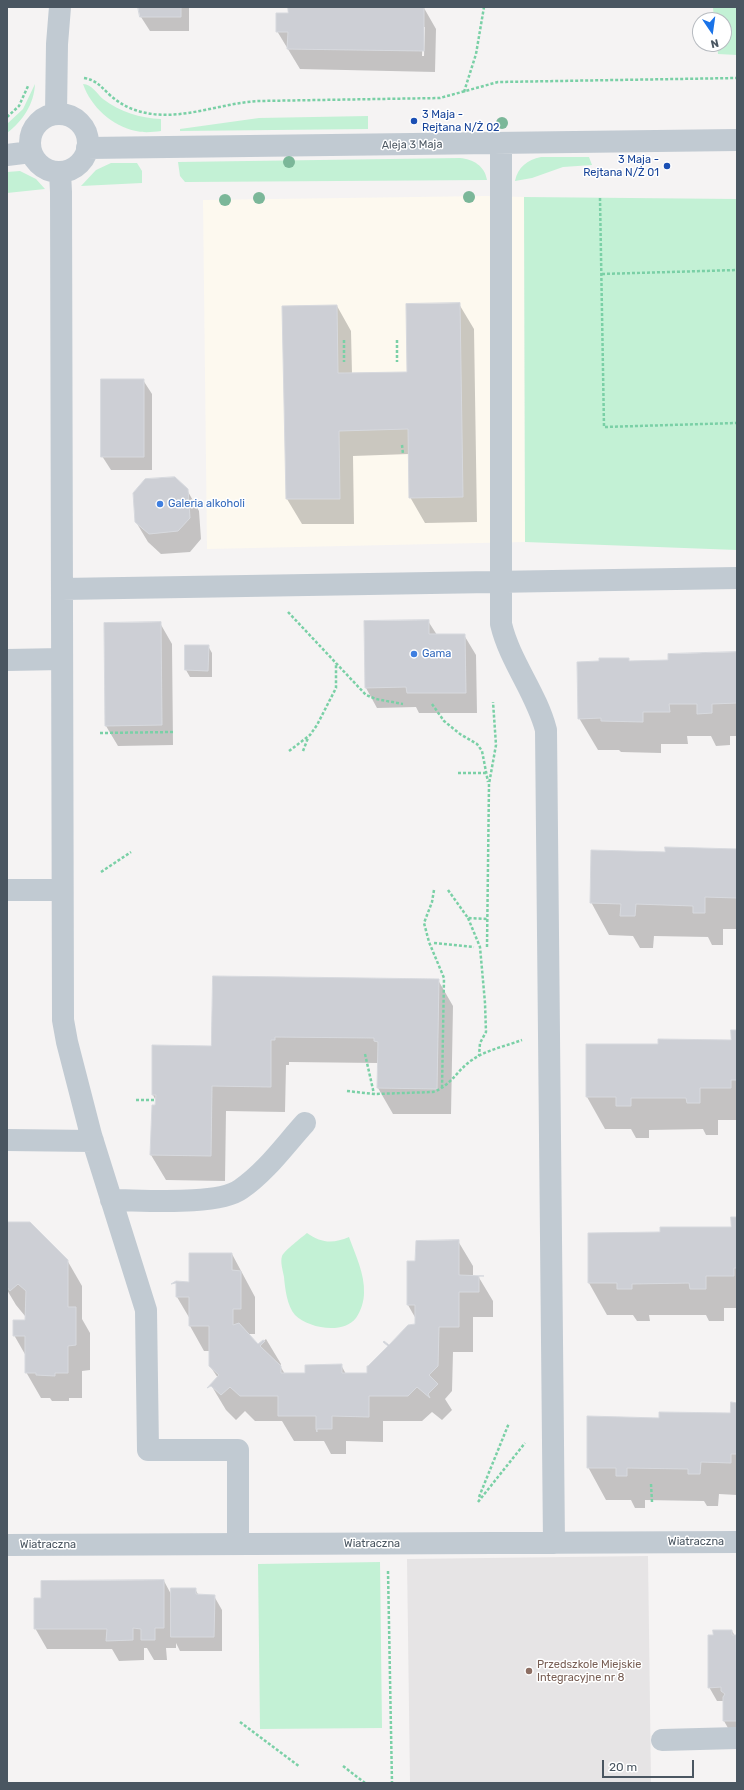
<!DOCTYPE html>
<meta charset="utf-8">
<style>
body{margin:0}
#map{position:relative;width:744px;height:1790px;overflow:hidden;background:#f5f3f3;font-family:Rubik,sans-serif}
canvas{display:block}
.frame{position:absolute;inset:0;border:8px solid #4a5661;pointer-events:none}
.north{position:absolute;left:692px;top:12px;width:40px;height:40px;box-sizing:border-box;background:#fff;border:1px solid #b7bbc0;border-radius:50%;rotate:167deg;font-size:11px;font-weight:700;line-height:16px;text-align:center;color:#4a5661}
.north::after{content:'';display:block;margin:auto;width:14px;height:18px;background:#1a73e8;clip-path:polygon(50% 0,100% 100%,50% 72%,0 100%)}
.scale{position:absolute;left:602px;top:1760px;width:92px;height:18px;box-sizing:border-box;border:2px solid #4a5661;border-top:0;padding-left:5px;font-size:12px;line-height:14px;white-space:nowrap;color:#4a5661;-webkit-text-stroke:3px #fff;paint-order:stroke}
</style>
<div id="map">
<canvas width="744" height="1790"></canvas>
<div class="frame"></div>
<div class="north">N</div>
<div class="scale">20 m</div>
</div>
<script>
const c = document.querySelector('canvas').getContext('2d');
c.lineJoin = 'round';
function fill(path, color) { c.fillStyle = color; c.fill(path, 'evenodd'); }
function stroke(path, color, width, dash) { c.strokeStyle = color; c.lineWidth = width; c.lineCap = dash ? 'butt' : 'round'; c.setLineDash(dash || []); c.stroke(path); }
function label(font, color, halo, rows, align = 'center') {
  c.font = font + ' Rubik,sans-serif'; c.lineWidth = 3; c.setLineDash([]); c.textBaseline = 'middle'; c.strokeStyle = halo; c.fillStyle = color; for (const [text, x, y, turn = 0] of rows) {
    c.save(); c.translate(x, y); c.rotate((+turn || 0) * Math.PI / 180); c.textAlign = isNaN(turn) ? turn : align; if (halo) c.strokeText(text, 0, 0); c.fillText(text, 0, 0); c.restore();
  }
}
const commercial = new Path2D(`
 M486 196 524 197 525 542 207 549 203 200Z`);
const education = new Path2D(`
 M648 1556 651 1783H410L407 1559Z`);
const green = new Path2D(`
 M713 7H737V55L718 54 717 44H724V20H714Z
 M35 84C34 104 23 121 7 133V124L23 109Z
 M83 84C92 84 97 94 103 99 120 112 140 118 161 119V131C153 132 144 133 136 131 112 126 91 107 83 84Z
 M368 116V129L180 131V129L259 118Z
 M541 157H589L592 165 563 167 532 178 515 181C518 167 527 160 541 157Z
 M460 158C473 159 485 166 487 180L189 182H185L180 176 178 162Z
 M111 163H137L142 171V183L81 186 96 170Z
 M20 171 36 179 45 189 7 193V172Z
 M524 197 737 199V550L525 542Z
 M307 1233C321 1243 333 1244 349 1237 355 1254 365 1274 364 1293 364 1301 361 1311 356 1318 343 1335 308 1328 295 1315 287 1306 285 1288 284 1277 283 1271 280 1262 282 1256 285 1250 301 1238 307 1233Z
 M380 1562 382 1728 260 1729 258 1564Z`);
const shadow = new Path2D(`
 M139 7H189V31H150L141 17Z
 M289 7 424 8 436 29 435 72 300 69 277 31 289 14ZM423 27H425L424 56H422Z
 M459 304 474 329 477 522 425 523 410 497 409 454 353 456 354 524H302L287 499 283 307 337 306 351 331 352 374 408 373Z
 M143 380 152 394V470H111L102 456Z
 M187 490 199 511 201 539 190 552 161 554 148 542 136 522Z
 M428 621 437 635H464L476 655 477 713H419L416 707 377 708 366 688Z
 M160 623 172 644 173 745 118 746 106 726Z
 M208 646 212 653V677H190L186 670Z
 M737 653V736H730V745L716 746 711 736H687L688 744H661V753L621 752 619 750H598L579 718 628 659 630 662 669 661Z
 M737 850V929H723V945H712L708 937 654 936 653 948H640L633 936 609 935 591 902 666 853Z
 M438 980 453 1006 451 1114H393L378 1088V1063L289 1062V1065H286L285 1112 226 1111 225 1181 166 1180 151 1155 156 1106V1101L153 1095 212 1047Z
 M737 1031V1120H718V1135H706L703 1129 649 1130V1138H636L631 1129H605L587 1097V1045H659L732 1041Z
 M737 1218V1308H724V1321H709L706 1315H649L650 1321H637L633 1315H607L589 1283 661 1233 732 1228Z
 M7 1223 67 1260 82 1286V1319L90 1333V1370L82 1371V1398H69V1401H52L50 1398H41L26 1372V1356L14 1335 26 1321 25 1316 16 1305 7 1290Z
 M458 1241 473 1266V1276H478L493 1301V1317H473V1352H453L452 1391 445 1399 452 1410 442 1420 432 1412 422 1421H383V1442L346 1441V1454H331L324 1441H294L282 1421H255L245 1411 236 1420 226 1410 211 1385 218 1378 210 1366V1351H204L190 1326V1319L177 1297 190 1283 232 1254 255 1297V1334H248L258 1345 266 1339 281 1364 280 1366 285 1374H306L341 1365 346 1374H368L416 1325V1319L408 1305V1262H416Z
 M737 1404V1495L719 1494 718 1506H707L704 1501 645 1500V1508H635L631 1500H606L588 1467 660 1419 731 1414Z
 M164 1581 172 1596 195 1589 199 1596H214L222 1610V1651H180L176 1643V1648H166L167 1660H154L147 1648H144V1660L119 1661 112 1649H47L35 1628 42 1599Z
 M732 1631 735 1636H737V1735H732L724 1721V1701H717L709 1687Z`);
const building = new Path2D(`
 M138 7H181V17H140Z
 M288 7H424V51L287 49 288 32H276V13H288Z
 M460 303 463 497 409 498 408 429 339 431 340 499H286L282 306 337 305 338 373H344L407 372 406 304Z
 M101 379H144V457H101Z
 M175 477 188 489 190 518 178 531 149 534 135 522 133 493 145 479Z
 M429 620V634H465L466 693H407L406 687 365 688 364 621Z
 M161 622 162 725 105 726 104 623Z
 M185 645H209L208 671 185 670Z
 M737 652V703L712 704V713L697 714V704H669L670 712H643V722L601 721V718L578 719 577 662 599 661V658H629V661L668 660V654Z
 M665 847 737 849V898L705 897V913H693V906L636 904 635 916H620L621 904 590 903 591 850 665 852Z
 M213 976 439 979 437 1089 377 1088 378 1042 374 1041V1038L275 1037V1040H271V1087L212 1086 211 1156 150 1155 152 1105H155L156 1095H152V1045L211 1046Z
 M731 1030H737V1080H731V1088H700V1103H687L686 1098H631V1106H616V1097H586V1044H658V1039L731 1040Z
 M731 1217H737V1268H734V1276H706V1289H690L689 1283 632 1284V1289H617V1283H588V1233L660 1232V1227H731Z
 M7 1222H30L68 1260V1307H76V1345L68 1346V1373H55V1376L36 1375V1373H25V1336H13V1320H25L26 1291 18 1284 10 1291 7 1287Z
 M459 1240V1275L484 1276H479V1292H459V1327H439L438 1366 429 1375 438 1384 428 1394 430 1398 417 1387 408 1396H369V1417L332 1416V1429H317V1432L316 1429V1416H278V1396H240L230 1387 221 1395 211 1386 207 1388 219 1375 209 1366V1326H189V1297H176V1283L171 1284 176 1281 189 1282V1253H232V1270L241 1271V1309H233V1325L239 1323 258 1344 263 1340 265 1341 260 1346 281 1366V1373H305V1365L342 1364V1373H367V1366H368L388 1346 383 1342 384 1341 389 1345 408 1325 415 1324V1305H407V1261H415L416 1241Z
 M731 1402 737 1403V1454H731V1463L701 1462 700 1474H688V1469L627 1468V1476H616V1468H587V1416L659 1418V1412L730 1413Z
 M164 1580V1628H155V1640H141V1629L133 1628V1640L106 1641 107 1629H34V1598H41V1581Z
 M171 1588H196V1594L215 1595 214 1637H171Z
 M713 1630H732V1635H736L737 1721H723V1697L725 1694 721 1691V1687L708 1688V1635H713Z`);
const path = new Path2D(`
 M84 78C97 80 102 88 111 96 118 102 126 107 135 110 176 124 218 103 259 101L440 98 498 82 737 78
 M464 92 476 54 484 7
 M7 117 19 106 28 86
 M600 198 604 427 737 423
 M602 274 737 270
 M344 340V362
 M397 340V362
 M402 445 403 454
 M288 612 366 695 376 699 403 704
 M432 704 444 721 460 734 477 744 482 751 488 782
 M100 733 174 732
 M289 751 310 735 317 725 336 688V663
 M303 751 308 738
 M458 773H486
 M101 872 131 852
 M434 890 432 902 424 923 429 942 444 978 442 1089
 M448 890 468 918 487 919
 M468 918 480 947 485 1003 486 1032 480 1043 479 1056
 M434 943 474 947
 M487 947 489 784 496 745 493 702
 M365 1054 374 1094
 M347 1091 374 1094 433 1092C451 1086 457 1070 472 1060 486 1050 506 1046 522 1040
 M136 1100H155
 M651 1484 652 1502
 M479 1497 509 1423
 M478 1502 525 1443
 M388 1571 392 1783
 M240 1722 300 1767
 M343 1766 365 1783`);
const minor = new Path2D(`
 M56 114 57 44 60 7
 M30 143a29 29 0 1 1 58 0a29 29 0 1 1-58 0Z
 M501 143V624C510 662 536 692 546 730L554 1543
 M87 148 737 140
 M7 155 31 152
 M60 172 61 192 63 1020 67 1042 91 1135 146 1310 148 1450H238V1544
 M62 589 737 578
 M7 660 62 659
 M7 890H62
 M7 1140 93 1141
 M111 1200C143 1200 218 1206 241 1189 266 1172 285 1145 305 1123
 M7 1545 737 1542
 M662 1740 737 1738`);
const trees = [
 [502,123],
 [289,162],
 [469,197],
 [259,198],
 [225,200]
];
const markers = [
 [414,121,4,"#1a4fb4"],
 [667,166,4,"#1a4fb4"],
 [160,504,4,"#3f7fe0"],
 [414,654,4,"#3f7fe0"],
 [529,1671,4,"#8d6e63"]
];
const transitNames = [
 ["3 Maja -",422,115],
 ["Rejtana N/Ż 02",422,128],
 ["3 Maja -",659,160,"right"],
 ["Rejtana N/Ż 01",659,173,"right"]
];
const streetNames = [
 ["Aleja 3 Maja",412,145,-1],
 ["Wiatraczna",696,1542],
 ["Wiatraczna",372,1544],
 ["Wiatraczna",48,1545]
];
const shopNames = [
 ["Galeria alkoholi",168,504],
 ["Gama",422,654]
];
const educationNames = [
 ["Przedszkole Miejskie",537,1665],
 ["Integracyjne nr 8",537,1678]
];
fill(commercial, '#fdf9ef');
fill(education, '#e6e4e5');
fill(green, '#c3f1d5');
fill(shadow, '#0003');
fill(building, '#cdcfd5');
stroke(building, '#d7d9de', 1);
stroke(path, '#7ad0a6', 2.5, [3, 2]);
stroke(minor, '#c1cad2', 22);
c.fillStyle = '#7bb799';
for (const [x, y] of trees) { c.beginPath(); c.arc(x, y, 6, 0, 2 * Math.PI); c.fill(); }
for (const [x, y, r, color] of markers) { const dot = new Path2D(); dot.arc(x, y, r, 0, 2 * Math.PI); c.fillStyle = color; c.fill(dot); stroke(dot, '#fff', 1.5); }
label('11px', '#164399', '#fff', transitNames, 'left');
label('11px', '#4a5661', '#fff', streetNames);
label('11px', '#366cbe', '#fff', shopNames, 'left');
label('11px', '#785e54', '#fff', educationNames, 'left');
</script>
